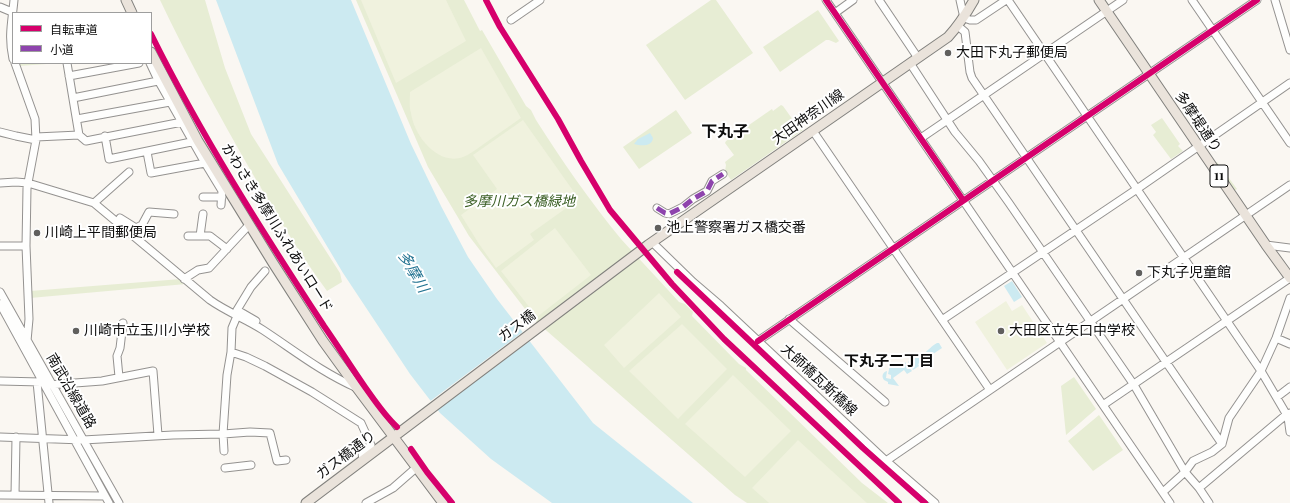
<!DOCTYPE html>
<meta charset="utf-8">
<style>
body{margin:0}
#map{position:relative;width:1290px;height:503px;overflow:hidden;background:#faf7f2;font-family:"Playfair Display","Noto Sans JP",serif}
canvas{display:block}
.legend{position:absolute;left:12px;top:12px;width:140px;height:52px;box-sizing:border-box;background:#fff;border:1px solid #9e9e9e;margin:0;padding:5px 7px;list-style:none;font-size:12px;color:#0d0d0d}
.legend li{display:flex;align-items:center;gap:8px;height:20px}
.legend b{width:20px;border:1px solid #9e9e9e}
</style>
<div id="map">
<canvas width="1290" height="503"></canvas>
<ul class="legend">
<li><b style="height:5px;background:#d6006c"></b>自転車道</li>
<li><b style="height:5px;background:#8e44ad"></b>小道</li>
</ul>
</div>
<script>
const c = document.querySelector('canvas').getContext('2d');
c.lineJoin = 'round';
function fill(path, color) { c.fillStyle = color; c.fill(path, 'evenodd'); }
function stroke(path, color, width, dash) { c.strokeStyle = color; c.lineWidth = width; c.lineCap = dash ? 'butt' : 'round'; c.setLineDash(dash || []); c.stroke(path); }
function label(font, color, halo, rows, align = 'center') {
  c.font = font + ' "Playfair Display","Noto Sans JP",serif'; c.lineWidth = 4; c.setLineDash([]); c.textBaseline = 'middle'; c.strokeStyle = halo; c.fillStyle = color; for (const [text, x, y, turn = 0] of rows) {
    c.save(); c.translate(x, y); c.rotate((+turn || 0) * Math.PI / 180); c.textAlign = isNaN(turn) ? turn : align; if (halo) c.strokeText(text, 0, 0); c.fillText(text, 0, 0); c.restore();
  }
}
const green = new Path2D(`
 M160 0H205L225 68 251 134 340 273 342 282 327 291C299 253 275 212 251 171 219 115 188 59 160 0Z
 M356 0H464L480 31 482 30 526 106 531 110 536 120C562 161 590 201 621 239 640 260 660 281 679 302L685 304 693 312 692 316 739 364 746 368V370L862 483 888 503H747L735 495 532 318 469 236 428 167Z
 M711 0H716L753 53 685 100 646 45Z
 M818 10 839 41 836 43 829 40H826L780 72 763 47Z
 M18 63H60L19 66Z
 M781 105 783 106 793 120 795 119 803 130 731 180 725 171 726 165 725 162 734 155 725 143 726 141 772 109 773 111Z
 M676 110 692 133 639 169 623 147Z
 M1162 118 1180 144 1178 146 1183 151 1171 159 1153 135 1156 132 1151 125Z
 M1217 162 1237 189 1230 193 1212 166Z
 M181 279 186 284 30 298V291Z
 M1074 377 1096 409 1066 435 1061 386Z
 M1099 415 1123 450 1093 471 1068 441Z`);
const pitch = new Path2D(`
 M361 0H446L466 41 396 83Z
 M481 48 521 118C508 127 494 137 481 146 475 150 469 155 463 157 438 166 414 136 411 113 409 107 410 99 410 92Z
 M523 120 579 199 530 234 534 240 496 268 479 244 461 215 497 189 473 155Z
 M555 228 591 275 537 317 501 271Z
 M659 293 681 317 624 368 604 345Z
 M1006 301 1012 311 1022 305 1047 343 1007 370 975 322Z
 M682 324 727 369 678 419 629 371Z
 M733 375 791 431 745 477 685 424Z
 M798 440 867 503H769L752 488Z`);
const water = new Path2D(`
 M216 0H351L411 144 441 206 468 257 497 299 593 423 693 503H552L491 459 440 413 410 374 343 273 278 164Z
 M650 133 653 138C652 147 641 146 634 144L638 139Z
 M1012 281 1022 297 1014 302 1004 286Z
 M937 343H939L942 348 918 364 919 366 913 370 908 362C913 357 918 357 923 354 929 350 931 346 937 343Z
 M905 362 912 371 907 374 904 370 893 378 899 386 888 384V382L884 380C881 376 883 372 887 371L886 378 891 379V375L888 374 890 365 904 366Z`);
const pier = new Path2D(`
 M524 331 531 340 436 411 429 402Z`);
const minor = new Path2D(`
 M826 0 1170 503
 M879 0 918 58
 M960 0 964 18 970 20H976L1006 0
 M1008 0 1261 371 1288 417 1290 432
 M1192 0 1290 143
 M1275 0 1290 50
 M0 7 12 12
 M835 13 853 0
 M511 20 540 0
 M958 26 965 32 970 72 972 78 1222 444
 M13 59C8 36 12 22 14 0
 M15 63 35 119 36 140 27 188 26 246 29 319 27 341
 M67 63 79 135
 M910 63 955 132 979 161 1009 203 1134 385 1185 472 1199 488 1209 503
 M69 76 139 63
 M73 98 158 81
 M77 119 170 102
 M813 131 990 390
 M0 132 16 136 36 140
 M105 136 109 159 196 141
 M36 137 79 135 86 141 182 122
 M921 138 1123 0
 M147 152 151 173 205 163 158 80 150 63
 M205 163 222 191 221 205
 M0 183 16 182 28 183 94 203 210 300C227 312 246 319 263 330 295 351 321 372 357 388
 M203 197H222
 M94 203 129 172
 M657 208 665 213 669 214 683 207 693 199 707 191 712 181 723 174
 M120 218 136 228 142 225 149 212 174 214
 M188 236H210L227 249
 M200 236 203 214
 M652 242 693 282 721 306 884 459 935 503
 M1266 245 1290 248
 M0 246H26
 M184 279 198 270 209 268 249 225
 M0 292 119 503
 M0 304 109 503
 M789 319 885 402
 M942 320 1137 189 1290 83
 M256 321 237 310 251 287 265 271
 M1276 338 1290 344
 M758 341 1257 0
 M231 352 246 357 265 366 312 392 361 423 371 445 362 453 363 460
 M153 371 158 435
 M119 377 117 356 120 348 123 323
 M0 381 41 382
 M37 382 49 503
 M48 385 102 381 153 371
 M1277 397 1290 387
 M1103 405 1290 278
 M0 437 83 440 173 435 223 434 250 432 270 433 277 461 286 460
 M224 451 223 434 227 375 231 352 232 328 237 316
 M886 461 1290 185
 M225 468 251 465
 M1199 488 1287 414 1290 413
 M1163 492 1185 472 1193 461 1212 452 1222 444 1229 418 1261 371 1276 338 1290 298
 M0 495 105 496
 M15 495 16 437
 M366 503 393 488 417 467`);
const major = new Path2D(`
 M126 0 132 13
 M1099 0 1266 245 1290 278
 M151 52 198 141 273 263 323 341 357 388 443 503
 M306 503 648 245 948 37C959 25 966 14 974 0`);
const quiet = new Path2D(`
 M657 208 665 213 669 214 683 207 693 199 707 191 712 181 723 174`);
const cycleway = new Path2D(`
 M486 0 500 27 558 119 581 161 610 210 672 284 724 339 899 503
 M826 0 963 200
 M151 34C201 135 262 231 324 326 338 346 351 367 365 387 375 401 384 415 397 427
 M677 272 863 448 925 503
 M758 341 1257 0
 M411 449 427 472 452 503`);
const markers = [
 [948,53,4,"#605f5d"],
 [658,228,4,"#605f5d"],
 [37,233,4,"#605f5d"],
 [1139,273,4,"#605f5d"],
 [76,331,4,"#605f5d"],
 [1001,331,4,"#605f5d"]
];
const shields = [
 [1219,176,18]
];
const shieldNames = [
 ["11",1219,176]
];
const poiNames = [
 ["大田下丸子郵便局",956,53],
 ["池上警察署ガス橋交番",666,228],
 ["川崎上平間郵便局",45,233],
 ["下丸子児童館",1147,273],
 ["川崎市立玉川小学校",84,331],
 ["大田区立矢口中学校",1009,331]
];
const streetNames = [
 ["大田神奈川線",808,117,-35],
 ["多摩堤通り",1198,122,56],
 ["かわさき多摩川ふれあいロード",277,228,58],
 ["ガス橋",517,326,-37],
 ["大師橋瓦斯橋線",819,380,43],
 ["南武沿線道路",71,391,60],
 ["ガス橋通り",346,455,-37]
];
const parkNames = [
 ["多摩川ガス橋緑地",519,202]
];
const waterNames = [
 ["多摩川",413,272,60]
];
const neighbourhoodNames = [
 ["下丸子二丁目",889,361]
];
const quarterNames = [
 ["下丸子",725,132]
];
fill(green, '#e7edd4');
fill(pitch, '#f0f2de');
fill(water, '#cceaf1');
fill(pier, '#faf7f2');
stroke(minor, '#949290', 9);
stroke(major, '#81807d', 11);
stroke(minor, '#fefefd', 7);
stroke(major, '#eae3db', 9);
stroke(quiet, '#8e44ad', 5, [10, 5]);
stroke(cycleway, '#d6006c', 6);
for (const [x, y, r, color] of markers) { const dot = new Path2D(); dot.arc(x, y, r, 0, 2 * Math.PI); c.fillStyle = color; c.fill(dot); stroke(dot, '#fff', 1.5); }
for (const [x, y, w] of shields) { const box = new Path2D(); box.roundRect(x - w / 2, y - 11, w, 22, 3); c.fillStyle = '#fff'; c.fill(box); stroke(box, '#0d0d0d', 1); }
label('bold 13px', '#0d0d0d', null, shieldNames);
label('14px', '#0d0d0d', '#fff', poiNames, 'left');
label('14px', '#0d0d0d', '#fff', streetNames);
label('italic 14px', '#3a5e24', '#fff', parkNames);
label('italic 15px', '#247492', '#fff', waterNames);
label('bold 15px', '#0d0d0d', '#fff', neighbourhoodNames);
label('bold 16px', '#0d0d0d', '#fff', quarterNames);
</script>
